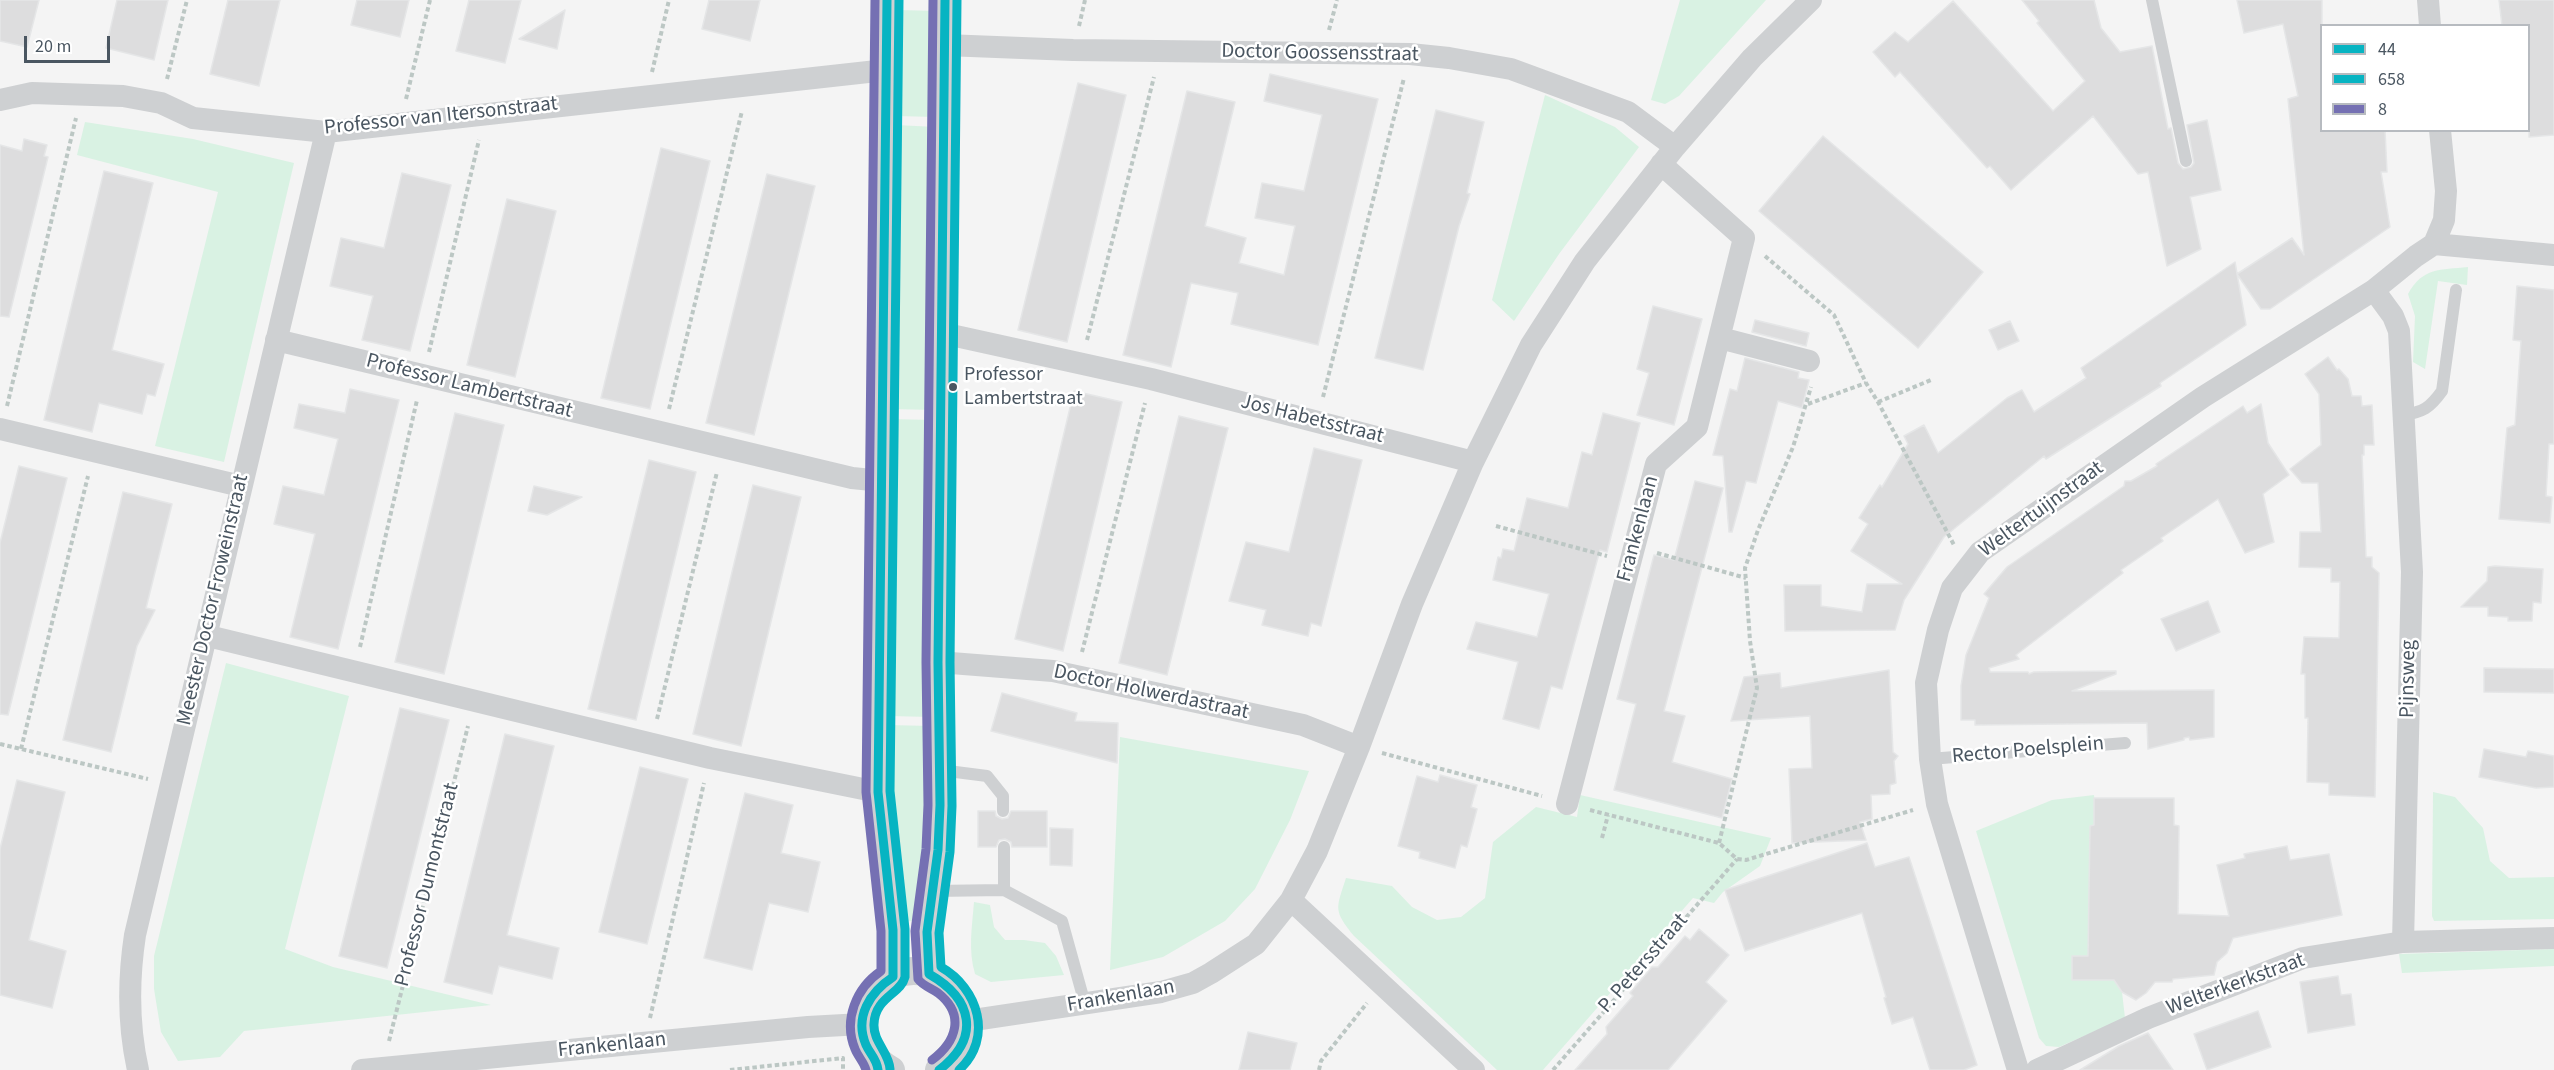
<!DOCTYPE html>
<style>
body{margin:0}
#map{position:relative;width:2554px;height:1070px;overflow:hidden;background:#f4f4f4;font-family:"Source Sans 3",sans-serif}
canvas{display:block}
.legend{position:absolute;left:2320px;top:24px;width:210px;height:108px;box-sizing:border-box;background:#fff;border:2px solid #b7bbc0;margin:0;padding:8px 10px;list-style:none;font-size:18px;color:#4a5661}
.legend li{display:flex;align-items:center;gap:12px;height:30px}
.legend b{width:30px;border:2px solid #b7bbc0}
.scale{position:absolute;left:24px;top:36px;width:86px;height:27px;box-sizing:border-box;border:3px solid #4a5661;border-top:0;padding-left:8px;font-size:18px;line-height:21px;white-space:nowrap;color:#4a5661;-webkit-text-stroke:4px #fff;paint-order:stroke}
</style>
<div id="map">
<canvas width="2554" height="1070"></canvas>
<ul class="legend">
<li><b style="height:8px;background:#07b4c2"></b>44</li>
<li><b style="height:8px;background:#07b4c2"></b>658</li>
<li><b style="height:8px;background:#7570b3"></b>8</li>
</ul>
<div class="scale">20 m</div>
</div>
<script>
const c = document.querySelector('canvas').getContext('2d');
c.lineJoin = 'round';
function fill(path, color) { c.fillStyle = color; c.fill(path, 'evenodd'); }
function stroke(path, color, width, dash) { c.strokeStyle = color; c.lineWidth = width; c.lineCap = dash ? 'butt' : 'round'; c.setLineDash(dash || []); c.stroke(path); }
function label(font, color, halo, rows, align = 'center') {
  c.font = font + ' "Source Sans 3",sans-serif'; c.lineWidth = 5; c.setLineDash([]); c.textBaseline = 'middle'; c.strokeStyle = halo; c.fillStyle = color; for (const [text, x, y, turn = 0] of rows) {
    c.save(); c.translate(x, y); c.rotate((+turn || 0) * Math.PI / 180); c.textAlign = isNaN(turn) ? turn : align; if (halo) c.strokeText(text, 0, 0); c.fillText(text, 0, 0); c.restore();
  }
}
const green = new Path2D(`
 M1680 0H1766L1679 96 1665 104 1651 100Z
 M897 10 938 11 936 117 895 116Z
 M1545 95 1615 127 1639 147 1559 254 1514 321 1492 300Z
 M85 122 193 139 294 163 224 462 155 446 218 192 77 155Z
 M896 125 936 127 934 410 891 409Z
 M2468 267 2467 285 2438 281 2425 369 2413 362 2415 316 2408 294C2423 267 2440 270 2468 267Z
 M890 419 933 420 931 717 889 716Z
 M226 663 349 696 285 949 333 967 491 1005 244 1031 220 1057 178 1061 161 1032 154 989V956Z
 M888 725 931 726 929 848 913 921 900 922Z
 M1120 737 1309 771 1290 820 1255 889 1225 921 1163 957 1110 970Z
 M2433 792 2455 797 2483 828 2490 861 2509 878 2554 877V919L2434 921 2432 916Z
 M1580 795 1771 838 1760 866 1723 892 1714 903 1693 898 1543 1070H1497L1354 936C1333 910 1336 909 1346 878L1392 886 1412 907 1437 920 1461 917 1485 898 1493 842 1536 807 1577 817Z
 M2094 795 2097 825 2090 826 2088 956H2073L2072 980H2117L2122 992 2125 1018 2059 1047 2046 1046 2039 1038 1976 831 2052 800Z
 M974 902 990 905 994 927 1005 940H1024L1045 943 1056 956 1064 975 991 982 975 974C968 950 972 927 974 902Z
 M2554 949V966L2402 973 2399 954Z`);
const building = new Path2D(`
 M0 0H39L27 47 0 41Z
 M117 0H168L154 60 106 48Z
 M228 0H280L259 86 210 74Z
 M357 0H409L400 37 351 25Z
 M469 0H521L505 63 456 51Z
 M709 0H760L750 41 702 29Z
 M2022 0H2094L2101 28 2120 52 2152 46 2168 129 2171 128 2178 163 2183 169 2191 167 2194 163 2187 125 2207 120 2221 190 2190 197 2201 249 2167 266 2148 172 2138 174 2093 116 2011 190 1990 166 1987 168 1900 72 1895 77 1873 52 1895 32 1908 42 1953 1 2053 111 2085 81 2037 23 2039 21Z
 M2237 0H2322V130H2385L2387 172H2381L2390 227 2270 309H2261L2237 274 2292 238 2304 255 2288 99 2298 96 2283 24 2244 33Z
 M2499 0H2554V135L2529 137V26H2502Z
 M565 10 557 49 519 39Z
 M1270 74 1378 99 1318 345 1231 324 1238 293 1191 283 1171 367 1123 355 1187 91 1235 102 1205 226 1246 238 1239 263 1284 275 1295 226 1255 218 1262 183 1304 191 1322 115 1264 101Z
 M1078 83 1126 95 1067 342 1018 330Z
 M1436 110 1484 122 1467 193 1470 194 1459 226 1423 370 1375 358Z
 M1823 136 1983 272 1918 348 1759 211Z
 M24 139 47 145 44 156 48 157 9 317 0 316V145L22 151Z
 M661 148 710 161 650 409 601 398Z
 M104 171 153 183 112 350 164 364 155 396 147 394 142 414 99 403 92 432 44 420Z
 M402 173 451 185 410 351 362 340 373 296 330 286 341 238 384 248Z
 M767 174 815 186 754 435 706 423Z
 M507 199 556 211 515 377 467 365Z
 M2235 262 2246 325 2160 383 2161 386 2046 459 2044 456 1944 537 1904 600 1895 630 1785 631 1784 585H1821V606L1862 612 1867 584H1902L1851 551 1868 524 1859 518 1880 485 1882 487 1908 444 1904 436 1924 425 1938 453 2007 398 2022 390 2034 412 2086 378 2081 368Z
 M2517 286 2554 290V444H2549L2546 496 2552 497 2550 523 2499 519 2507 428 2515 425 2521 341 2513 340Z
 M1653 306 1702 319 1674 425 1637 415 1649 373 1637 369Z
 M1755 320 1809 333 1806 346 1752 332Z
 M2010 321 2019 341 1998 350 1989 330Z
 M2328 357 2337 370 2339 369 2348 379 2352 396H2361L2362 406 2372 405 2374 445H2364V455H2362L2366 557H2372V567L2379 573 2375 797 2329 795V783L2307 782 2308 718H2305V674H2301L2304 637 2339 638 2340 582H2331V568L2299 567 2300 532H2321L2318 483H2302L2290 469 2321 445 2319 394 2305 374Z
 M1745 358 1799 372 1798 378 1809 380 1802 408 1778 401 1756 483 1746 481 1732 532H1729L1723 456 1713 455 1730 389 1737 391Z
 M350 389 399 400 338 649 290 637 315 534 274 524 283 486 324 495 338 439 294 428 299 404 345 413Z
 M1074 391 1122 402 1063 651 1015 639Z
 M2261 404 2268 443 2289 475 2263 494 2274 542 2245 553 2218 499 2161 538 2163 541 2121 570 2123 573 2016 655 2019 659 1989 668 1990 672H2028L2029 674 2034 672 2116 671V674L2072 691 2214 690V737L2190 740 2189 737 2184 738V740L2148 749 2147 723 1975 725V720H1961V686L1966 655 1989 598 1984 594 2007 567 2124 486 2125 481H2131L2157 466 2156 464 2243 406 2247 413Z
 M455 413 504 425 444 674 395 662Z
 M1603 413 1640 423 1607 552 1600 550 1562 689 1551 686 1539 729 1503 719 1518 662 1467 649 1476 622 1537 637 1549 594 1493 580 1498 557 1501 558 1503 549 1514 551 1527 498 1568 508 1582 452 1592 455Z
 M1179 416 1228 428 1167 675 1119 663Z
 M1314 448 1362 460 1321 626 1311 623 1308 636 1262 625 1266 610 1229 601 1246 542 1289 552Z
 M649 460 696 472 636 720 588 709Z
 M19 466 67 478 8 715 0 714V543Z
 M1695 481 1723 488 1664 711 1685 716 1672 762 1732 779 1722 818 1614 790 1636 704 1617 699 1654 555 1674 560Z
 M753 485 801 497 741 746 693 734Z
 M534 486 582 497 547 515 528 511Z
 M123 492 172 504 146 608 155 610 137 646 111 752 63 740Z
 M2495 566 2543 569 2541 603 2533 602 2532 621H2508V617L2488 616V607H2461L2487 581 2488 567Z
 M2208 601 2220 632 2176 651 2161 619Z
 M2484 668 2554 669V693L2484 692Z
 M1889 670 1893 752 1898 756 1894 761 1896 783 1890 785V794L1871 795 1872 819 1860 822 1866 840 1792 843 1789 769 1812 768 1810 716 1731 721 1744 677 1780 673 1781 688Z
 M1002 693 1077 713 1075 721 1118 723 1117 763 991 731Z
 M400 708 449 720 387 968 339 956Z
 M505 734 554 746 507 935 559 948 552 979 499 966 492 994 444 982Z
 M2484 749 2526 757 2528 751 2554 756V787L2536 788 2479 777Z
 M640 767 688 779 647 944 599 932Z
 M1440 775 1477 785 1471 807 1477 809 1467 847 1461 845 1455 868 1419 858 1420 852 1398 846 1417 776 1438 782Z
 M17 780 65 792 29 940 66 951 52 1008 0 995V849Z
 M745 793 793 805 781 853 820 862 808 912 769 903 752 970 704 958Z
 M2094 798H2174V825L2179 826 2178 914 2229 916 2217 865 2245 858 2244 854 2287 846 2290 860 2329 854 2342 915 2233 938 2227 953 2217 962 2214 975 2173 979 2172 982H2155L2146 993 2136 1000 2122 992 2114 980H2072V956H2088L2090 826 2094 825Z
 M978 811H995L996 816 1002 819 1008 818 1011 811H1047V847H1012L1011 842 1005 839 999 840 996 847H978Z
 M1050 828 1073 829 1072 866 1050 865Z
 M1867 843 1875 867 1909 857 1977 1065 1964 1070H1930L1913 1017 1892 1024 1884 998 1886 997 1862 913 1745 951 1725 890Z
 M1699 929 1729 955 1706 982 1727 1001 1668 1070H1575L1607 1034 1606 1027 1633 996 1630 993 1652 967H1658L1685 936 1690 940Z
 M2338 976 2341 995 2351 994 2355 1025 2308 1033 2300 982Z
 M2258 1011 2271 1047 2207 1070 2194 1034Z
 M1248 1032 1297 1043 1290 1070H1239Z
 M2148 1033 2173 1070H2080L2119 1046Z`);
const path = new Path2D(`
 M1079 26 1085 0
 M1329 30 1337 0
 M652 72 669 0
 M167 79 187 0
 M406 99 430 0
 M1765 256 1834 315 1866 383 1878 402 1954 545
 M1087 340 1154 77
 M429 352 479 140
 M1323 397 1404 78
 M1878 402 1931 380
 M1808 404 1866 383
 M7 406 76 118
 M669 409 742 111
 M1496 526 1607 556
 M1657 553 1746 578
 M360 647 417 400
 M1082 652 1145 403
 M657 719 717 472
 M0 744 148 779
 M21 749 88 476
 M1382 753 1542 796
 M1590 810 1719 843 1737 859 1746 860 1913 810
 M1602 838 1608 815
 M1719 843 1757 688 1750 641 1745 568 1758 530 1793 447 1811 387
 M650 1018 704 783
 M389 1041 468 726
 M730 1070 843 1058V1070
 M1319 1070 1321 1061 1367 1003
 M1553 1070 1737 859`);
const service = new Path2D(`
 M2152 0 2186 161
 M2402 416C2424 411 2429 409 2442 391L2456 290
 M1930 759 2125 743
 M940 770 987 776 1003 796V811
 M1004 847V890
 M933 891 1004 890 1062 921 1085 1004`);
const minor = new Path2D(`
 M2428 0 2430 26
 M945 45 1073 50 1410 54 1449 58 1511 69 1628 112 1675 147
 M0 100 32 93 123 96 161 103 193 118 326 132 886 70
 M2434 244 2554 255
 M2434 244 2444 220 2446 191 2440 130
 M2374 290 2393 316 2399 331 2412 572 2403 942
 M942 333 1151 379 1473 462
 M1720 338 1809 361
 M276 340 852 478 882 481
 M0 429 241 486
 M208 636 710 758 878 792
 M938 662 1053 671 1303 725 1359 747
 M1567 804 1656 464 1697 427 1744 238 1661 164
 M1291 900 1474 1070
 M967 1021 1161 992 1193 983 1211 973 1256 944 1291 900 1317 851 1359 747 1412 604 1473 462 1531 345 1585 261 1675 147 1752 58 1811 0
 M138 1070C128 1025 128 981 135 935L326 132
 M362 1070 808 1027 862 1024
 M2018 1070 1937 804 1930 759 1926 683 1938 630 1952 588 1980 552 2203 397 2374 290 2416 256 2434 244
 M2037 1070 2148 1018 2303 958 2403 942 2554 938`);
const tertiary = new Path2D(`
 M887 0 878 792 893 930V977
 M929 974 927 932 938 850 940 805 938 662 945 0
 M891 1070C874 1061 864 1045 863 1026 862 1011 867 998 877 988 932 932 1009 1029 939 1070`);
const bus1 = new Path2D(`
 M878 1070C877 1059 870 1054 866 1045 854 1017 870 992 893 977V930L878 792 887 0
 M939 1070C981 1038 973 999 929 974L927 932 938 850 940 805 938 662 945 0`);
const bus2 = new Path2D(`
 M957 0 950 662 952 806 950 852 939 933 941 967C978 988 994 1038 959 1070
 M890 1069C889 1052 873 1042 874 1024 875 997 901 994 905 977V929L890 791 899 0`);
const bus3 = new Path2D(`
 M932 1060C956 1042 966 1015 938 993 931 988 923 986 918 979L915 931 926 849 928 805 926 662 933 0
 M866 1070C864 1062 858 1057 855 1049 843 1020 856 988 881 971V931L866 792 875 0`);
const markers = [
 [953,387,5,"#4a5661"]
];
const busNames = [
 ["Professor",964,376],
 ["Lambertstraat",964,400]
];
const streetNames = [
 ["Doctor Goossensstraat",1320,54,1],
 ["Professor van Itersonstraat",441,117,-6],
 ["Professor Lambertstraat",469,387,14],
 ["Jos Habetsstraat",1312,420,14],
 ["Weltertuijnstraat",2042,510,-36],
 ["Frankenlaan",1639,529,-75],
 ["Meester Doctor Froweinstraat",214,600,-77],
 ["Pijnsweg",2409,679,-89],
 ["Doctor Holwerdastraat",1151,693,12],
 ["Rector Poelsplein",2028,751,-5],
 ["Professor Dumontstraat",428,885,-76],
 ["P. Petersstraat",1644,964,-49],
 ["Welterkerkstraat",2236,985,-20],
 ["Frankenlaan",1121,997,-10],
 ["Frankenlaan",612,1046,-6]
];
fill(green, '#d9f2e3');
fill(building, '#ddddde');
stroke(building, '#e5e6e7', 1.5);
stroke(path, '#bcc7c4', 4, [4.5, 3]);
stroke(service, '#ced0d2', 12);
stroke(minor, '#ced0d2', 22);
stroke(tertiary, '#ced0d2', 28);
stroke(bus1, '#07b4c2', 9);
stroke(bus2, '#07b4c2', 9);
stroke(bus3, '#7570b3', 9);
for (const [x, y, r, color] of markers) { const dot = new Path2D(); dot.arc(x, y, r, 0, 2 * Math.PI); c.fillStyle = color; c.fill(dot); stroke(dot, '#fff', 2); }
label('20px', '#4a5661', '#fff', busNames, 'left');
label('21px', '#4a5661', '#fff', streetNames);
</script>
